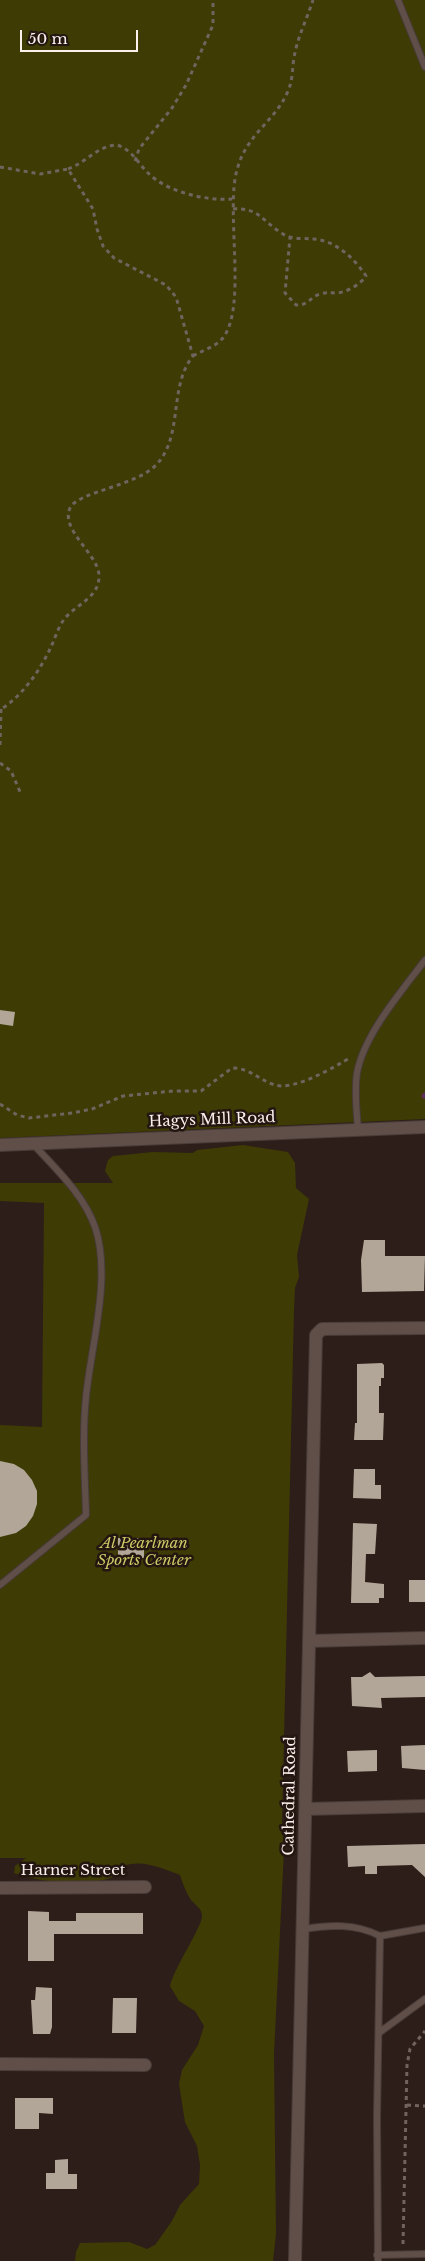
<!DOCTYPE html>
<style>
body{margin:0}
#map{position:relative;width:425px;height:2261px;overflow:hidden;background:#2d1e19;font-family:"Libre Baskerville",serif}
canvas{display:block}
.scale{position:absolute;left:20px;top:30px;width:118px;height:22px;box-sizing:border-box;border:2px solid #fbf0ec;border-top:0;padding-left:6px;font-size:15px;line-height:18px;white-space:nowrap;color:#fbf0ec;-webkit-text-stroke:4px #231510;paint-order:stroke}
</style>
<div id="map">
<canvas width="425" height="2261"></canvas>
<div class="scale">50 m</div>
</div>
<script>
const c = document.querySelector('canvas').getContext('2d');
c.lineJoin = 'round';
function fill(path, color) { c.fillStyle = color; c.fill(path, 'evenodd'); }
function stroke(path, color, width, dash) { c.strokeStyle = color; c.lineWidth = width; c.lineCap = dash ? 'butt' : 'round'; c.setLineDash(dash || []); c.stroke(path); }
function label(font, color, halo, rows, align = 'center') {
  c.font = font + ' "Libre Baskerville",serif'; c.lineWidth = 5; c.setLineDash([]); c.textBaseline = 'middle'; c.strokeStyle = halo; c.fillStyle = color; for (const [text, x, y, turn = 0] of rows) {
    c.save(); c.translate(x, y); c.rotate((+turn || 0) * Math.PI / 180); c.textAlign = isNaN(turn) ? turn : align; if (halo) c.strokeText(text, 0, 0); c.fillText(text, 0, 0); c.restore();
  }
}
const green = new Path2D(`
 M0 0H425V1119L0 1138Z
 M243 1145 288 1152 295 1163 296 1188 309 1199 297 1255 299 1277 295 1288 294 1310 282 1824 284 1850 274 2054 276 2234 273 2261H75L76 2252 80 2243 129 2242 147 2249 155 2245 172 2221 180 2205 199 2184 200 2165 197 2146 185 2122 179 2084 182 2070 198 2045 204 2026 195 2011 179 2001 170 1986C174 1968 202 1927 202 1916 202 1908 195 1905 191 1900 186 1893 183 1884 180 1875 163 1869 143 1859 124 1866 118 1869 116 1876 110 1878 85 1887 38 1882 14 1873L15 1866 26 1858H0V1425L42 1427 44 1203 0 1201V1183H113L105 1171 108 1160 113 1156 153 1152 193 1153 197 1150Z`);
const stream = new Path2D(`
 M424 1096 425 1095`);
const building = new Path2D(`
 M0 1010 15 1012 13 1026 0 1024Z
 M364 1240H385V1256H425L424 1291 362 1292 361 1260Z
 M382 1363 384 1365V1378H381V1386H379V1413H384L383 1440H354L355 1423H357V1364Z
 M0 1461 14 1464 24 1470 32 1480 37 1491V1504L33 1516 26 1526 16 1533 0 1537Z
 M354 1469H375V1485H381V1499L353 1498Z
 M353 1523 377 1524 375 1554H366L365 1582 384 1584V1598H379V1603H351Z
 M118 1538H144V1558H118Z
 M409 1580H425V1602H409Z
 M370 1672 375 1677 425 1676V1697L381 1698 382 1708 352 1706 351 1677H362Z
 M425 1745V1770L402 1768 401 1746Z
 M377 1750V1771L348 1772 347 1751Z
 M425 1844V1877L412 1865 377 1866V1874H365V1866L348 1867 347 1846Z
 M28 1911 49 1912V1921H76V1913H143V1934H54V1961H28Z
 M36 1987 52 1988V2027L50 2034H33L31 2000H35Z
 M113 1998H137L136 2033H112Z
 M15 2098H53V2114L39 2113V2129H15Z
 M68 2159V2174H77V2189H46V2173H55V2160Z`);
const path = new Path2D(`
 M135 161 139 149 172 108 186 85 213 25V0
 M0 167 40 174 68 169 93 209 97 229 103 246 114 258 166 285 176 297 193 356C168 387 184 436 156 465 136 486 77 492 70 508 60 530 98 554 99 575 100 597 77 604 65 618 58 627 55 639 50 649 39 672 22 696 0 710
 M68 169C87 162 97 146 117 145 131 149 138 163 148 173 167 192 206 201 232 199
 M233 209C259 207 263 222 283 234 292 240 304 238 314 239 336 241 354 258 366 276 361 284 346 293 336 293 330 293 326 292 320 294 310 297 308 306 296 305L285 293 290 237
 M193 356C203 350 215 347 222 339 248 309 225 211 237 170 246 134 275 122 288 91 293 80 292 69 294 58 297 38 307 19 313 0
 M0 745 1 709
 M0 763 11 771 21 794
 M0 1104 17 1115 29 1118 72 1113 92 1109 123 1096 173 1091H201L232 1068C250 1068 259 1080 275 1085 294 1091 335 1067 351 1057
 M407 2105 425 2106
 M403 2244 407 2065 410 2049 425 2031`);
const lane = new Path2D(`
 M398 0 425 67
 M358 1131C357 1112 354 1092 357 1073 364 1034 402 991 425 960
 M0 1585 86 1515C85 1476 82 1436 86 1397 91 1346 112 1276 95 1227 84 1195 56 1169 34 1145
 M303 1929C330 1925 355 1923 380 1936L377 2117 378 2261
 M380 1936 425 1928
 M380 2032 425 1999
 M377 2255 425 2254`);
const street = new Path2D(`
 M0 1145 425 1127
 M309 1641 425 1638
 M306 1809 425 1806
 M0 1888 145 1887
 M0 2064 145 2065
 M295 2261 316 1335 322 1329 425 1328`);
const streetNames = [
 ["Hagys Mill Road",212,1120,-2],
 ["Cathedral Road",290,1796,-89],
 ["Harner Street",73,1871]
];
const parkNames = [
 ["Al Pearlman",144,1544],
 ["Sports Center",144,1561]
];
fill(green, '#3e3b04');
stroke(stream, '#5f2d55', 5);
fill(building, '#b1a697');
stroke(lane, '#483b38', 8);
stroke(street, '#483b38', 14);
stroke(path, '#71645f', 3, [4, 4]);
stroke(lane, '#604f49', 6);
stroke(street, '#604f49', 12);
label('15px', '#fbf0ec', '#231510', streetNames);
label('italic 15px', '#cdc966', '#231510', parkNames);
</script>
